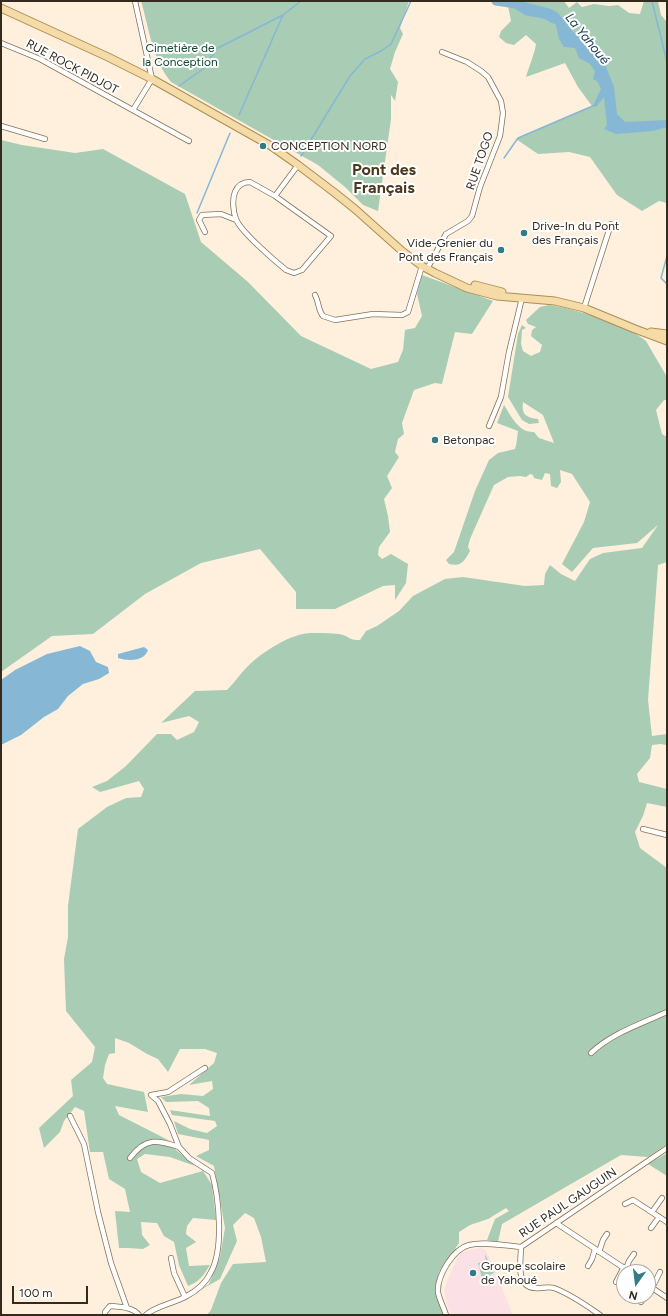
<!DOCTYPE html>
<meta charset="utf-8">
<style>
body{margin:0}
#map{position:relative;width:668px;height:1316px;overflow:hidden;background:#fef0dd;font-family:Figtree,sans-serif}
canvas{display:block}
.frame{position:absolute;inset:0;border:2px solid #342b1f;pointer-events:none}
.north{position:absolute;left:616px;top:1264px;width:40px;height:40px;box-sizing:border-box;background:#fff;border:1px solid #aeaaa5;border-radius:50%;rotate:194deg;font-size:11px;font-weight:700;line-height:16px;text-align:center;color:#342b1f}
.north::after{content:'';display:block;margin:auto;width:14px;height:18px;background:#337b85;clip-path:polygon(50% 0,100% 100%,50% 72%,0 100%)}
.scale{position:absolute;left:12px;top:1286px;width:76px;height:18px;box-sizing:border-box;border:2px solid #342b1f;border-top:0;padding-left:5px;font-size:12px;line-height:14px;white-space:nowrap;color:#342b1f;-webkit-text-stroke:3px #fff;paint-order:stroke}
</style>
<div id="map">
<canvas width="668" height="1316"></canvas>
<div class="frame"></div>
<div class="north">N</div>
<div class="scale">100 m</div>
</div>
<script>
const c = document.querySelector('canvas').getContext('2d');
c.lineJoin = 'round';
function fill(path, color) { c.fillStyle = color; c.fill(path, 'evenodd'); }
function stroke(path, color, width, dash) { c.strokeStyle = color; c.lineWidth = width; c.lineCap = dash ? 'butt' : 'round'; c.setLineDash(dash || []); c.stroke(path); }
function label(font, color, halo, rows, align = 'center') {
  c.font = font + ' Figtree,sans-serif'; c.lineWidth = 4; c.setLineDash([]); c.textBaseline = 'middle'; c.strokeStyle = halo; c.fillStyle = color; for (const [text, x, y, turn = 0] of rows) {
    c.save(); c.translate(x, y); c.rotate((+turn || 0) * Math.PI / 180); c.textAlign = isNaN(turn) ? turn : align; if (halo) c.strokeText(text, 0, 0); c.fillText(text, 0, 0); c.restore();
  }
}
const education = new Path2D(`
 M480 1248 486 1250 513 1315H451L447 1306 444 1289 458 1256 465 1251Z`);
const green = new Path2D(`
 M141 1H409L400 28 403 34 395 52 390 69 398 82 395 101 391 95V119L378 211 363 205 345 187 318 165 171 82C152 59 149 28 141 1Z
 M507 1H564L569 8 577 2 582 7 594 4 609 6 618 5 629 13 640 14 644 1H658L661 15 667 22V203L659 201 642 211 617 195 590 157 569 152 538 154 516 139 592 106 578 87 565 63 526 77C529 66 534 56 536 44L526 35 514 45 506 43 499 37 501 31 511 21Z
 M1 140 22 145 75 153 103 149 185 194 201 242 248 282 301 336 371 369 398 362 403 350 405 330 415 328 422 316 417 294 422 275 493 301 472 334 455 332 442 384 435 383 414 390 402 423 404 434 398 439 395 452 399 457 387 476 392 488 384 499 388 516 390 532 379 547 378 555 382 559 391 554 408 564 406 583 395 600V585L383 586 335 609H296V592L260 549 201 563 145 594 93 634 52 636 1 672Z
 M549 305C573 308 627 325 646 341L667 377V400H664L656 410 662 434 667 437V562L658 565 648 700 652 736 667 734V745L660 744 652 745 650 758 637 774 639 782 667 789V807L647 803 643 816 635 832 640 848 667 868V1144L648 1157 621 1155 502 1224 498 1242 487 1240 495 1219 509 1211 506 1208 488 1219 470 1225 459 1232V1243L439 1272 435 1289 444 1315H207L211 1310 221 1283 233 1264 266 1262 261 1237 254 1218 245 1213 233 1225 237 1241 220 1279 195 1293 209 1284 220 1257 225 1228 214 1166 196 1156 209 1150V1140L178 1134 174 1121 190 1129 207 1133 217 1126 215 1121 172 1115 170 1110 210 1116 209 1108 198 1101 166 1102 161 1097 181 1094 203 1096 213 1089 212 1081 189 1085 214 1063 217 1053 205 1049H180L168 1072 158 1059 147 1054 129 1043 115 1038V1053L109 1054 105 1065 103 1078 107 1084 144 1092 148 1112 115 1106 119 1115 172 1142 176 1150 195 1166 170 1157 145 1154 137 1159 141 1172 160 1183 203 1171 212 1185 216 1220 193 1218 187 1226 186 1234 196 1242 186 1248 189 1266 210 1265C204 1275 199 1282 188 1286L179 1265 174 1242 164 1236 157 1223 141 1222 142 1235 150 1245 143 1249 127 1248H119L115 1211 130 1212 125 1189 109 1179 103 1152H90L84 1111 75 1107 64 1121 60 1132 44 1148 39 1128 73 1096 71 1080 92 1062 95 1047 66 1011 64 959 68 937V906L78 829 107 807 126 798 141 797 144 789 139 781 100 792 92 787 107 781 126 766 157 734H171L177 740 194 732 199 722 189 716 161 723 195 691 227 690C235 682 240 674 247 667 262 652 291 633 312 633 320 633 336 633 343 635 351 638 350 640 360 640L366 631 377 626 399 611 413 596 445 579 463 577 525 586 544 585 545 574 550 565 561 574 575 581 590 559 603 553 642 548 658 525 637 543 593 548 572 572 562 564 584 522 590 502 572 474 560 470 561 482 557 488 551 486 550 474 545 473 542 480 534 478 533 475 530 474 526 477 520 476 508 477 494 485 470 539 468 547 470 551C464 561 462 567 449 564L446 560 454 552 475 491 489 460 498 453 515 449C517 443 517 437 518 431L497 423 504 405C511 416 519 433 534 432L539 438 554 443 543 415 523 402C521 414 526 418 538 419L539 423 529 424 522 420 508 397 518 334 522 325 526 328 522 330 521 344 523 351 531 356 540 352 542 345 531 336 532 330 536 327 528 324 526 320 540 307Z
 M667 1153V1176L648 1164Z
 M485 1254 494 1273 482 1278 478 1263 486 1262Z`);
const water = new Path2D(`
 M505 1H520L551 9 558 13 573 32 596 52 606 67 614 87 617 114 625 122 667 120V127L653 131 616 134 604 129 607 125 604 97 596 107 594 104 601 89 597 81 593 79 595 71 590 64 579 58 575 48 564 47 559 39 556 25 543 13 530 10 515 3Z
 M80 646 90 651 96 662 108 667 109 673 99 679 83 684 68 696 58 709 44 717 21 735 1 745V680L15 670 47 654Z
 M144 647 148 650C144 662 128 661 118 658V654Z`);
const stream = new Path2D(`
 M652 1 667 62
 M179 86 203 69 214 53V50L283 15
 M239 115 283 15 301 1
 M301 156 350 76 365 59 381 51 391 44 411 1
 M504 158 518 138 595 105
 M197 213 230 133
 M667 256 661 278 667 284`);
const river = new Path2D(`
 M496 1 516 4 527 11 545 14 554 19`);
const street = new Path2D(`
 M1 43 40 59 189 141
 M133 110 152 79 135 1
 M1 126 45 139
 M275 196 331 236 302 270 294 273 286 270C275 261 240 231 236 219 233 212 232 199 235 192 238 185 243 182 250 182L275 196 298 165
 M205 232 199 220 202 215 221 214 236 220
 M427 269 446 234 468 221 472 216 480 187 500 136 503 113 501 101 488 77 481 71 467 62 442 52
 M315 295C319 302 318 310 323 316L335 320 373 314 402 315 408 312 422 266
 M584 308 611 224
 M489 426 501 397 509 352 522 298
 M643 829 667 835
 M591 1053C612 1033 641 1024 667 1012
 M70 1116 84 1144 98 1212 111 1263 127 1308
 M130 1158C146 1137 156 1140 179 1147
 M625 1204 633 1200 667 1222
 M652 1212 662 1198
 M556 1223 630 1272
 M651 1228 659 1217
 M521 1247 667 1148
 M521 1247C521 1260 515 1287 535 1288 542 1289 547 1286 554 1288 570 1294 586 1305 600 1315
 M599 1252 603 1240 607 1234
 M171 1258 174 1273 185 1297
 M588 1266 592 1259 595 1249
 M626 1269 629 1261 634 1254
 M616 1282 624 1267
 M648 1285 667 1298
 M652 1288 660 1272
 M641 1302 645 1296
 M105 1315V1312L110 1306C120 1307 133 1307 139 1315
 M146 1315C153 1307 174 1303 185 1297 195 1292 206 1283 211 1272 224 1249 219 1198 212 1173L189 1158 179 1147 170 1124 158 1101 151 1095 168 1092 205 1068
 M446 1315C444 1308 439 1299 438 1292 437 1276 453 1249 469 1245 485 1241 504 1246 521 1247`);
const primary = new Path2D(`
 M1 8 108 57 152 79 271 146 298 165 335 193 355 209 402 251 422 266 435 273 467 288 497 296 555 301 584 308 635 329 667 341
 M475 285 502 292
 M651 332 667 334`);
const markers = [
 [263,146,4,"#337b85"],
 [524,233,4,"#337b85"],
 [501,250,4,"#337b85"],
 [435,440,4,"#337b85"],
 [473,1273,4,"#337b85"]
];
const parkNames = [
 ["Cimetière de",180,48],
 ["la Conception",180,62]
];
const streetNames = [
 ["RUE ROCK PIDJOT",72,67,28],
 ["RUE TOGO",480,161,-71],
 ["RUE PAUL GAUGUIN",568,1203,-34]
];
const poiNames = [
 ["CONCEPTION NORD",271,146],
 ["Drive-In du Pont",532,226],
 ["des Français",532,240],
 ["Vide-Grenier du",493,243,"right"],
 ["Pont des Français",493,257,"right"],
 ["Betonpac",443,440],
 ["Groupe scolaire",481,1266],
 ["de Yahoué",481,1280]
];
const waterNames = [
 ["La Yahoué",587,39,51]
];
const districtNames = [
 ["Pont des",384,170],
 ["Français",384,188]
];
fill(education, '#fbe0e5');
fill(green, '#a8ccb4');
fill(water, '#86b7d5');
stroke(stream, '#86b7d5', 1.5);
stroke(river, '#86b7d5', 9);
stroke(street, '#857054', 6);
stroke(primary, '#ac8e51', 9);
stroke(street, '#fff', 4.5);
stroke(primary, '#f4dba7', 7);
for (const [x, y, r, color] of markers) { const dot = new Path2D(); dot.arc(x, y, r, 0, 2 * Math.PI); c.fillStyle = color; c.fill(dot); stroke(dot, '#fff', 1.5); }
label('12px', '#10492b', '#fff', parkNames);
label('12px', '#342b1f', '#fff', streetNames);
label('12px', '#342b1f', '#fff', poiNames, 'left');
label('italic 13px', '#143c52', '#fff', waterNames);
label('bold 16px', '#4b391e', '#fff', districtNames);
</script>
